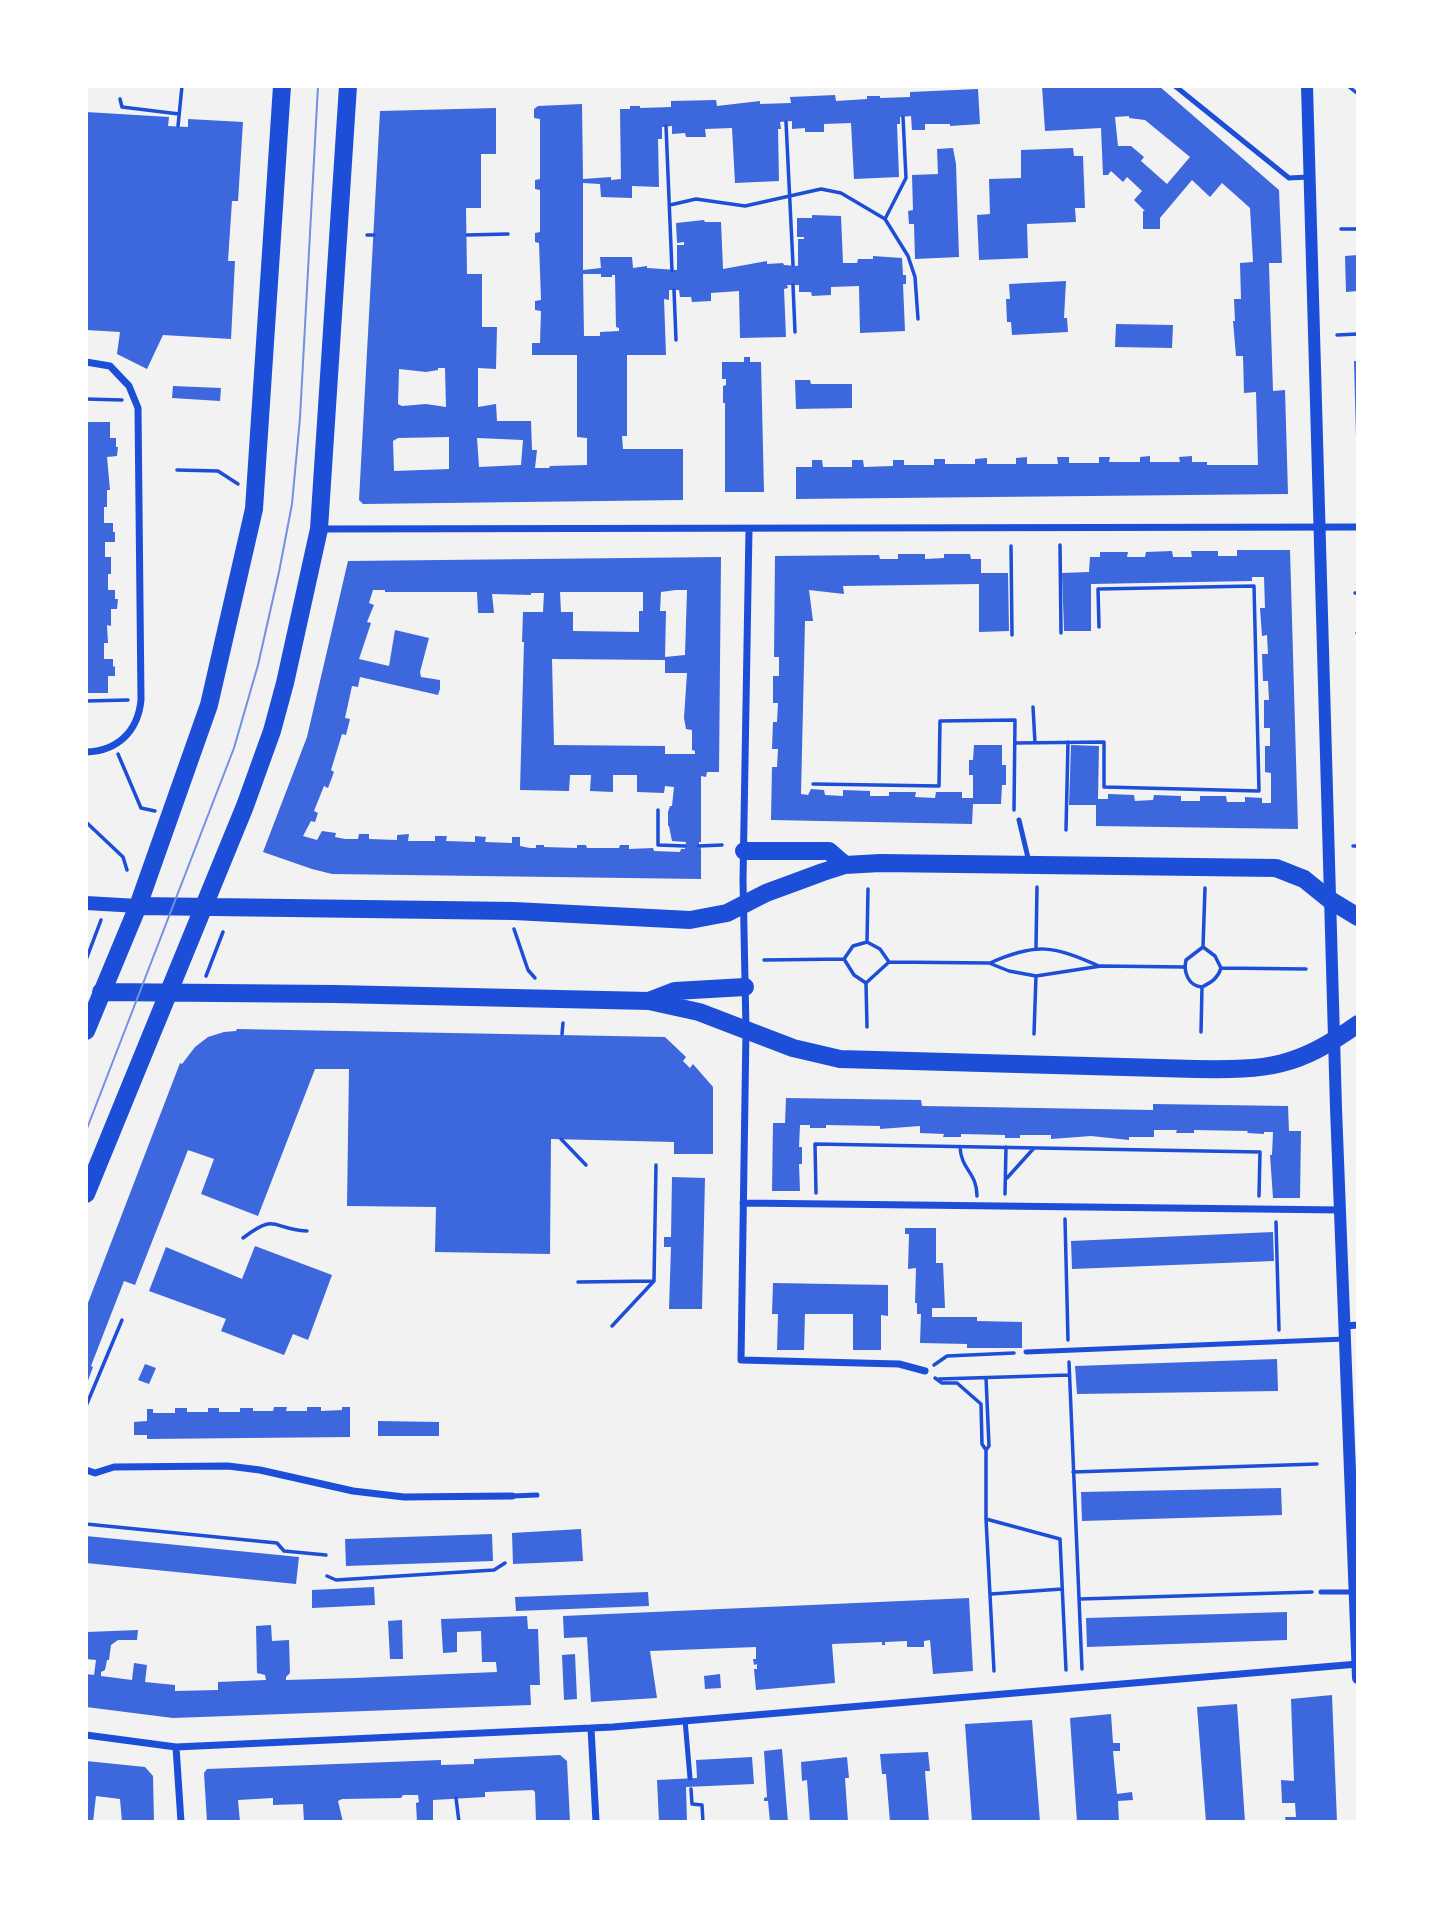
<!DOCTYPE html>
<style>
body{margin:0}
#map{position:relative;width:1444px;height:1908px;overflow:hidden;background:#f2f2f2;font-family:Commissioner,sans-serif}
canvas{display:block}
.frame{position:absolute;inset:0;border:88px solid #fff;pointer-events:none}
</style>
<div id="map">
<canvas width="1444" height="1908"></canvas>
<div class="frame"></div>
</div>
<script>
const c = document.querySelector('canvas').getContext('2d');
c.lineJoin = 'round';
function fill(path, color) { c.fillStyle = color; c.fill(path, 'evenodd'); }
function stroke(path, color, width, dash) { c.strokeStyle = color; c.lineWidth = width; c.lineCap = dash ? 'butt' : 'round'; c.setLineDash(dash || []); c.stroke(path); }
const building = new Path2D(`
 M1042 86H1159L1279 190 1282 263H1269L1270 299 1273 391 1285 390 1288 494 796 499V467H812V460H822L823 467H852V460H863L864 467 893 466V460H904V465H934V459H945V464H975V459L987 458V464H1016V458L1027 457V464H1058L1057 457H1069V463H1099V457H1110L1109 462H1140V457L1150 456V462H1180L1179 457 1192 456V462H1207V465H1258L1256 392 1244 393 1243 356H1236L1233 321H1235L1234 299H1241L1240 263 1253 262 1250 208 1222 183 1210 197 1192 180 1160 218V229H1143V211H1145L1134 200 1142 191 1127 177 1123 182 1111 171 1108 175H1103L1101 128 1045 131ZM1129 116V118L1145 120 1190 157 1167 184 1141 161 1144 157 1131 146H1118L1115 117Z
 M978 89 980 124 950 126V124H925V130H912L911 116 900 117V124H897L899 177 854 179 851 123 824 124V132H805V128L792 129V121L780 122 781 129H778L779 181 735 183 732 128 705 129 706 137H686L685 133 672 134V126L662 127V139H658L659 187 632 186V198L601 197 600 184 583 183V270L601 268 600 257H632L633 268 647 266V268L677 270V245H684V242L677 243 676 223 704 220 705 222H721L723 269 767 261V264L783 263 784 265 798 266V239H804V237H797V218H812V215L841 216 843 263H857L858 259H873V256L902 258 903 275H906V284H903L905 331 860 333 859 286 831 287V295L812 296 811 292H799V285H787L788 288 784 289 786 337 740 338 739 291 711 293V301L692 302 691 297H680L679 290H669V300L664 299 666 355H627V436H622L623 449H683V500L363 504 359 500 380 111 496 108V154H481V208H466L467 274H482V327H497L496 369 478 368V407L496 404 497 421H531L532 450H537L535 468H549L550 466 587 465V438L577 437V355H532V343H540L541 311 535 310V301L541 300 539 243 535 242V233L540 232V190L535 189V180L540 179V119L534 118V109L538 106 582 104 583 179 611 177V180L621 179 620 109H630V106H640V108L671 107V101L716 100 717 106 760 101V104L791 103 790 97 835 95 836 101 867 99V96H880V98L910 97V92ZM583 274H601V277H612V275H615L616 327 619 328V331L600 332V336H584ZM438 368H445L446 407 426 404 402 406 398 404 399 369 426 372 438 370ZM449 437V469L394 471 393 441 398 438ZM477 438 523 440 521 465 479 467Z
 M86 112 169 117 168 126 188 127V119L243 122 238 201H232L228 261H235L231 339 163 335 147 369 117 354 120 332 86 330Z
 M953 148 956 164 959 257 915 259 914 224H909L908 211 913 210 912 175 938 174 937 149Z
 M1073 148 1074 156H1083L1085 208H1075L1076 222 1027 224 1028 258 979 260 977 215 990 214 989 179 1021 178V150Z
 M1358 255V291L1346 292 1345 256Z
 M1066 281 1064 318H1067L1068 332 1012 335 1011 322H1007L1006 299H1010L1009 284Z
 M1116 324 1173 325 1172 348 1115 347Z
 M744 357H750V362H761L764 492H725V403H723V386L726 385V379H722V362H744Z
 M1354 361H1358V437H1356Z
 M795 380H810L811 384H852V408L796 409Z
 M173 386 221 388 220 401 172 398Z
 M86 422H110V438H116V447H118L117 456 107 457 110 490H107V507H104V523H113V532H115V542H105V557H111V574H108V590H115V599H118L117 609H111V626L107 625 108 643H104V659H113V667L115 666V676H108V693H86Z
 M1237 550H1290L1298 829 1096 826V805H1069L1071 745 1099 746 1098 799H1108V794L1134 795 1135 801 1153 800 1154 795 1181 796V801H1200V796H1226L1227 802H1245V797L1262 798V803H1271V773L1265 772V746H1270V728H1264V700H1269L1268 681H1263L1262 654H1268L1267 635 1262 636 1260 608H1265L1264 577H1252V581L1091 584V631H1064L1062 573 1089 572 1090 557H1100V552H1128L1127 557H1145L1146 552 1172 551 1173 557H1192L1191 551H1218V556H1237Z
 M898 554H925V559L944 558V554H970L971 559H981V573H1008L1009 631 979 632V584L843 586 844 594 809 590 813 621H805L801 794 808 795 811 789 824 790 825 795 843 796V790L870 791V796H889V792H916L915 797 935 798 936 792H962V798H973V775H969V760H973L974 745H1002V765H1006V785H1002L1001 804H973L972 824 771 820 772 767H777L778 749H772L773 722H777L778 703H773V676H779V657H774L775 556 879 555 880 559H898Z
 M721 557 719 772H707L706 777 701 776V842H699V846L701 849V879L332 874 312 869 263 852 307 737 348 561ZM373 590H385V592H477L478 613H494L492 594 531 595V593H544L543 612H523L522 642H524L520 790 569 791 570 775H591L590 791 613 792V775H637V792L664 793 665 786 674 787 672 806H670L668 812V826H669L672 841 686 842 685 849H681L680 852 654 851 653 848 629 849V845H620L619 848H587L586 845H577V848L544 847V845H536V848H530L520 846V837H512V843L485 842 486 837 475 836V842L446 841 447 836H435V841H408L409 834 397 835V840L369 839V834H359L358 839H345L335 837 336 833 322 831 317 840 303 836 311 821 315 822 318 813 314 811 324 786 328 788 334 772 331 770 342 734 346 735 350 719 345 718 352 686 358 687 360 677 438 695 440 689V680L421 677 420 672 429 638 395 630 389 666 359 659 371 623 367 622 374 605 369 603ZM676 590H687L685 655 665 657 666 611H660L661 592ZM560 592H643V611H639V632L573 631V612H561ZM552 659 665 660V673H687L684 718 686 729 692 730V750L695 751V754H665V746L554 745Z
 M237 1029 665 1037 686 1057 683 1061 690 1068 693 1064 713 1087V1154H674V1142L551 1139 550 1254 435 1252 436 1207 347 1206 349 1069H315L258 1216 201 1194 214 1159 188 1150 135 1285 124 1281 91 1366 93 1367 86 1386V1308L180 1063 182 1064 195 1047 208 1037 224 1032 236 1031Z
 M786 1098 921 1100 922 1106 1153 1110V1104L1288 1106 1289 1131H1301L1300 1198H1273L1270 1155H1272L1273 1132H1264V1134L1247 1133 1248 1131 1194 1130V1133H1176L1177 1130H1154V1137H1129V1140L1091 1136 1051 1139V1135H1020V1138H1005V1135L961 1134V1137H943L944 1134 920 1133V1126L880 1129V1126L826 1125V1128H810V1125H800L799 1147H802V1164H799L800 1191H772L773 1123H785Z
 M672 1177 705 1178 702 1309H669L671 1247H664V1237H671Z
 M905 1228H936V1263H943L945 1308H932V1317H977V1321L1022 1322V1348H967V1344L920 1343 921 1314H917V1303H915L916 1268 908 1269 909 1234H905Z
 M1273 1232 1274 1261 1072 1269 1071 1241Z
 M255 1246 332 1275 308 1340 293 1334 284 1355 221 1331 226 1319 149 1291 166 1247 242 1279Z
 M773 1283 888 1285V1316L881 1315V1350H853V1314H805L804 1350H777L778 1314H772Z
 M1277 1359 1278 1391 1077 1394 1075 1366Z
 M145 1364 156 1368 149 1384 138 1380Z
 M274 1407H287L286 1411H307V1407H321V1411L342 1410V1407H350V1437L147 1439V1435H134V1422L147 1421V1409H153V1413H175V1408H187V1412H208V1408H219V1412H240V1408H253V1411H273Z
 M378 1421 439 1422V1436H378Z
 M1281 1488 1282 1515 1082 1521 1081 1492Z
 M581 1529 583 1561 513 1564 512 1533Z
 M492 1534 493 1561 346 1566 345 1539Z
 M86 1536 299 1557 296 1584 86 1563Z
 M374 1587 375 1605 312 1608V1590Z
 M648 1592 649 1606 516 1611 515 1597Z
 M969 1598 973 1671 933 1674 930 1640 924 1641V1647H907V1641L885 1642V1645H882V1642L832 1644 835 1683 756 1690 754 1669H757V1664L754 1665 753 1659H756V1647L650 1651 657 1698 591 1702 587 1637 564 1638 563 1616Z
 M1287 1612V1640L1087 1647 1086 1618Z
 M527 1616 528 1629H538L540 1685H530L531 1705 173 1718 86 1707V1674L94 1675 96 1660 86 1659 87 1632 138 1630 137 1640H118L111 1645 109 1660H107L105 1670 101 1672V1676L132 1680 134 1663 147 1665 145 1682 175 1685V1691L218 1690V1682L266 1680 265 1675 257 1673 256 1626 271 1625 272 1641 289 1640 290 1673 286 1677V1680L354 1678 497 1672 496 1662H482L481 1631 457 1632V1652L443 1653 441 1619Z
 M402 1620 403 1659H390L388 1621Z
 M575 1654 577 1699 564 1700 562 1655Z
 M720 1674 721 1688 705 1689 704 1676Z
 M1332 1695 1337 1822H1286L1285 1817H1296L1295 1803H1282L1281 1780 1294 1781 1291 1699Z
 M1237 1704 1245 1822H1206L1197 1707Z
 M1111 1714 1113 1743H1120V1751H1113L1117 1794 1132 1792 1133 1800 1118 1801 1119 1822H1077L1070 1718Z
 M1032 1720 1040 1822H972L965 1724Z
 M782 1749 788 1822H770L768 1801H764V1798L767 1797 764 1751Z
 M928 1752 930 1771H925L929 1822H890L886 1774H882L880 1754Z
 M560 1755 567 1761 570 1822H536L535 1792 533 1790 485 1792V1797L433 1800V1822H417L416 1803 419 1802 418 1795H403L401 1798 342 1799 338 1801 343 1822H304L303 1804 273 1805V1798L238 1800 240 1822H207L204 1773 207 1769 441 1760V1765L474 1764V1759Z
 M752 1757 754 1784 686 1787 687 1822H659L657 1780 697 1778 696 1760Z
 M847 1757 849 1778H845L848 1822H810L807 1780 802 1781 801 1762Z
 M86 1761 145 1767 153 1776 154 1822H122L120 1799 96 1796 93 1822H86Z`);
const path = new Path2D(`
 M1348 86 1358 94
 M120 99 122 107 179 114
 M903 117 906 178 885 219 908 256 915 277 918 319
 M786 122 793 265
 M178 126 182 86
 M666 126 672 271
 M670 205 696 199 745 206 821 189 841 193 885 219
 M1341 229H1358
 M367 235H374
 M467 235 508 234
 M793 285 795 332
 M674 290 676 340
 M1337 335 1358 334
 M86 399 122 400
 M177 470 218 471 238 484
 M1060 545 1061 633
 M1011 546 1012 635
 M1355 593H1358
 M1357 633H1358
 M86 701 128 700
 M1033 707 1035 743
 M1015 743 1104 742V787L1259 791 1254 586 1098 589 1099 627
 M118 754 141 808 155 811
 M813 784 939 786 940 721 1015 720 1014 810
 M658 810V845L685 846
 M86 822 123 857 127 870
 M1066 830 1068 742
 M699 846 722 845
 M1353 846H1358
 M514 929 528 970 535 978
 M867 942 880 949 889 962 866 983 854 975 844 959 853 946Z
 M867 942 868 889
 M1036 947 1037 887
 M1203 947 1186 960C1183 973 1189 986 1202 987 1212 982 1218 978 1221 968
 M1203 947 1205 888
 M1203 947 1215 956 1221 968
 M86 960 101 920
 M764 960 844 959
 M889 962 989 963 1009 971 1036 976 1101 966 1184 967
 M990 963C1037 942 1053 946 1099 966
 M1221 968 1306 969
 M206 976 223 932
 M866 984 867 1027
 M1201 1032 1202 987
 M562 1034 563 1023
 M1034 1034 1036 976
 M561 1139 586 1165
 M960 1147C961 1170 977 1172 977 1196
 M1007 1178 1034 1148
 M816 1193 815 1144 1260 1152 1259 1196
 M1005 1194 1006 1147
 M1065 1219 1068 1340
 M1276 1222 1279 1330
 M243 1238C277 1212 271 1229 307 1231
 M578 1282 654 1281 656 1165
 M612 1326 654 1281
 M1069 1362 1082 1669
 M934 1365 947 1356 1014 1353
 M935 1378 942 1383H957L981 1404 982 1444 986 1450
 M986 1378 989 1446 986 1450V1519L994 1671
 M939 1379 1069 1375
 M86 1406 122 1320
 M1073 1472 1317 1464
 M986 1519 1060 1539 1066 1670
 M86 1524 277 1543 284 1551 326 1555
 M327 1576 336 1580 494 1570 505 1563
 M991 1594 1062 1589
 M1080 1599 1312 1592
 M691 1789 692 1804 702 1805 703 1822
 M456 1798 459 1822`);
const service = new Path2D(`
 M1175 86 1289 178 1309 177
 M1019 820 1029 862
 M1026 1352 1345 1339
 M512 1496 537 1495
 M1321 1592H1355
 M685 1720 690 1778`);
const minor = new Path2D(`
 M86 362 110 366 129 386 138 408 141 700C138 731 118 751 86 752
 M320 529 1358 527
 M749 529 743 880 746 1030 741 1360 899 1364 925 1371
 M743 1203 1341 1210
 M1345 1326 1358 1325
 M86 1470 95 1473 114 1467 228 1466 260 1470 353 1491 404 1497 512 1496
 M591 1728 596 1822
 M86 1735 176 1747 613 1727 1358 1664
 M176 1747 181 1822`);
const tertiary = new Path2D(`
 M1307 86 1336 1108 1358 1678`);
const secondary = new Path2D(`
 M86 903 138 906`);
const primary = new Path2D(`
 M744 851H829L845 865
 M138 906 514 911 690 920 727 913 766 893 823 872 845 865 880 863 1276 868 1304 879 1330 900 1358 917
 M101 992 335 994 649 1001 699 1012 793 1048 840 1059 1195 1069C1269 1070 1296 1068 1358 1024
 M649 1001 675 991 745 987
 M86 1031 138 906 209 705 254 509 282 86
 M86 1194 245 806 272 731 285 683 319 529 348 86`);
const tram = new Path2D(`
 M86 1131 234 748 258 665 279 572 292 504 300 418 318 86`);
fill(building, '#3d67dc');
stroke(path, '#1d4ed8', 3.5);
stroke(service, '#1d4ed8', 5);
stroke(minor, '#1d4ed8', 7);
stroke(tertiary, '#1d4ed8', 12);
stroke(secondary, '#1d4ed8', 14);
stroke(primary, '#1d4ed8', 18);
stroke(tram, '#7290e2', 2);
</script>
